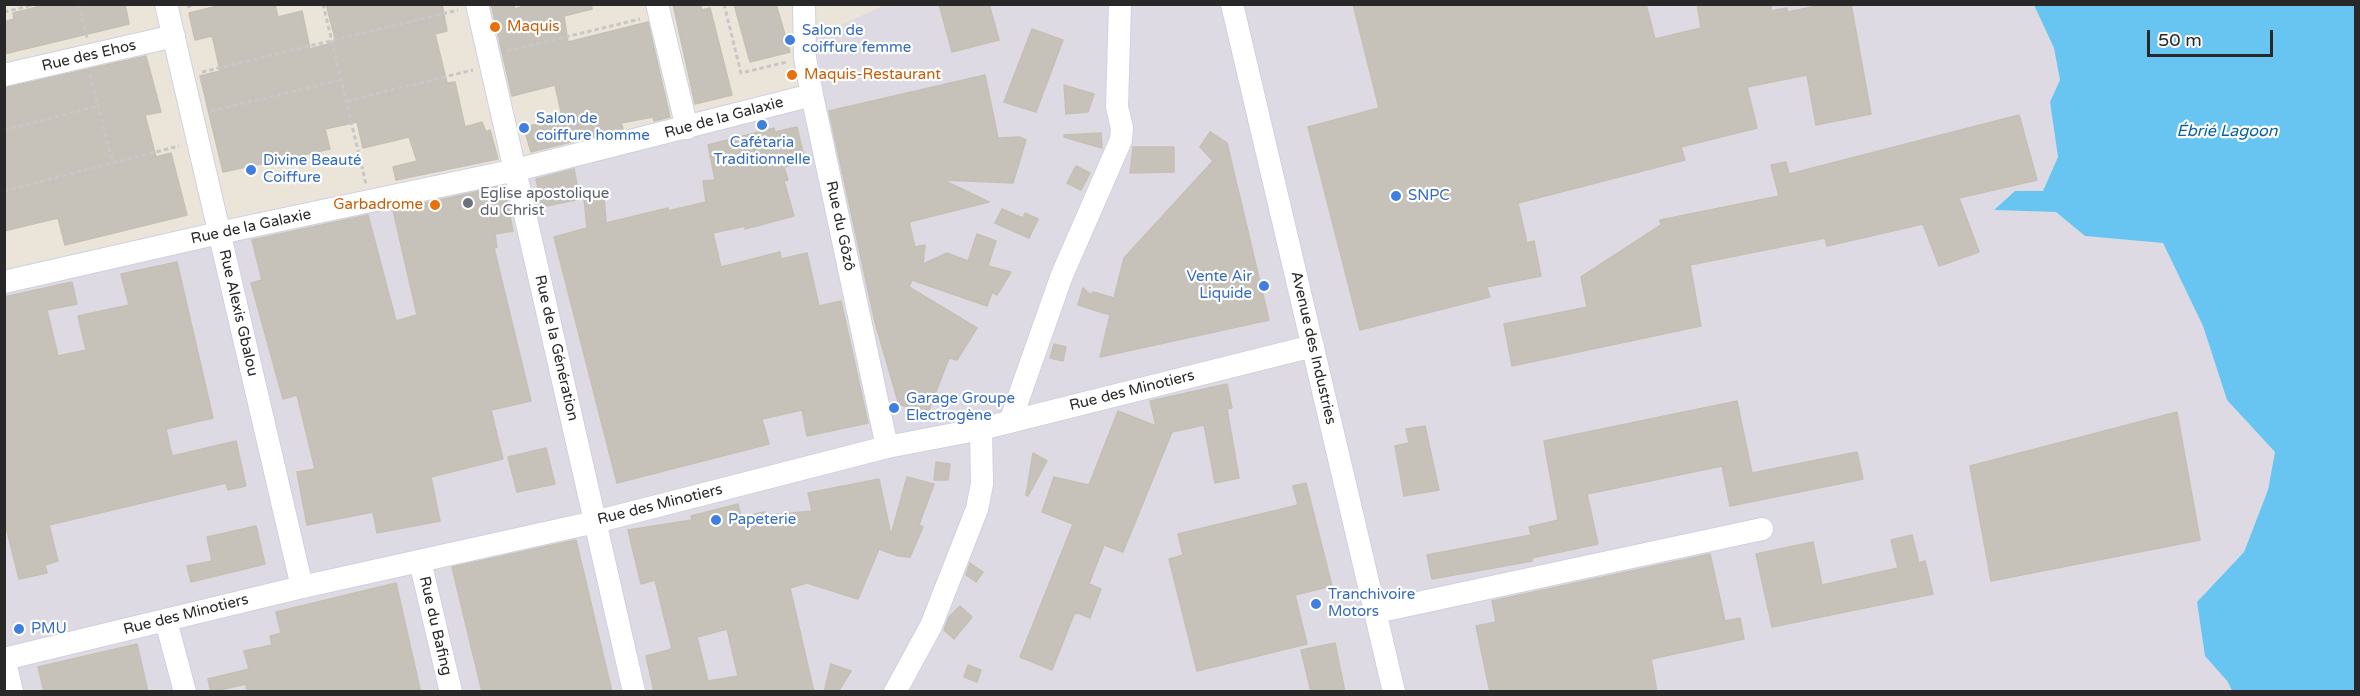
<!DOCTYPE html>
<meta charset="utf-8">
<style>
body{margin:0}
#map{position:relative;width:2360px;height:696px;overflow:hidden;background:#ebe4d9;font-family:"Varela Round",sans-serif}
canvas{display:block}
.frame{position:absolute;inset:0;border:6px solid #282828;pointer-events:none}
.scale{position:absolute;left:2147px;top:30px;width:126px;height:27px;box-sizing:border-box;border:3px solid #282828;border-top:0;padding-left:8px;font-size:18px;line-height:21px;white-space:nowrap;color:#282828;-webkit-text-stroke:4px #fff;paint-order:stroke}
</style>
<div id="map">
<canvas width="2360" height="696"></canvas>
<div class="frame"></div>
<div class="scale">50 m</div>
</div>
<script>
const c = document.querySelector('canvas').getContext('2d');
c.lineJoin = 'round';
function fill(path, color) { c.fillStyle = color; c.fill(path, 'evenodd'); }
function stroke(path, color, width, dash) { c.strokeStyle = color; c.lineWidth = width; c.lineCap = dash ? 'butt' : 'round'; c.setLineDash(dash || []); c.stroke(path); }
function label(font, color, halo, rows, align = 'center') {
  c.font = font + ' "Varela Round",sans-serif'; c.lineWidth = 4.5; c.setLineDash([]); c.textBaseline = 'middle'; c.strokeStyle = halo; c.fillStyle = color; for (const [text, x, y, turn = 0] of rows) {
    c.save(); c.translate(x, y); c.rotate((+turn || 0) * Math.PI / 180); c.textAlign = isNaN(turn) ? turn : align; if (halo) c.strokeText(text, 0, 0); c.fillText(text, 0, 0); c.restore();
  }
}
const industrial = new Path2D(`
 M885 5H2034L2054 48 2060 80 2050 102 2058 157 2043 192 2015 191 1994 210 2056 212 2085 236 2163 243 2203 326 2227 400 2275 452 2268 490 2244 552 2197 602 2205 656 2228 682 2232 691H5L4 293 824 104 815 37Z`);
const water = new Path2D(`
 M2034 5H2355V691H2232L2228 682 2205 656 2197 602 2244 552 2268 490 2275 452 2227 400 2203 326 2163 243 2085 236 2056 212 1994 210 2015 191H2043L2058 157 2050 102 2060 80 2054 48Z`);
const building = new Path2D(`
 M49 4H125L129 24 4 54V22L14 19 13 13Z
 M226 4H275L278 17 302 11 310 49 336 42 326 4H442L447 31 435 34 447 83 455 82 465 127 482 122 486 132 490 130 498 159 396 180 393 167 417 161 409 137 363 148 357 122 325 129 330 149 223 172 200 76 220 71 214 43 212 36 195 40 189 13Z
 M491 4H513L515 9 530 4H591L592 9 564 16 568 42 648 22 670 117 654 121 653 117 621 123 623 129 531 152 524 128 562 116 555 85 512 96Z
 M673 4H700L702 10 710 8 732 95 695 104Z
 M734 4H776L790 52 750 62Z
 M939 4H989L999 40 952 52Z
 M1353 4H1646L1655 39 1701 28 1697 4H1771V11L1787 8V12L1827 4H1851L1871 114 1816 125 1807 75 1747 87 1757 128 1681 147 1685 160 1518 203 1527 243 1534 241 1541 276 1487 287 1490 297 1360 330 1308 127 1379 108Z
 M1032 29 1063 40 1036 112 1004 102Z
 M146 56 161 112 145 115 156 157 171 153 187 215 65 245 58 218 4 231V88Z
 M985 75 998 138 1019 137 1026 140 1013 183 943 180 989 202 909 222 915 247 925 245 923 264 947 253 968 261 977 234 996 241 988 266 1011 272 997 295 992 292 987 306 912 280 909 287 977 328 957 360 949 358 929 410 899 405 875 322 829 111Z
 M1064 85 1094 94 1088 112 1066 114Z
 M2019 115 2037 180 1959 198 1979 252 1939 266 1923 224 1827 246 1825 238 1690 265 1701 326 1512 366 1504 324 1587 307 1581 277 1661 225 1660 220 1779 196 1771 165 1786 162 1789 174Z
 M797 127 805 161 784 167 788 180 784 181 794 216 745 229V226L713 233 721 267 780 252 781 259 807 253 819 306 841 301 868 423 807 436 802 410 762 419 769 444 617 483 554 237 587 228 584 199 604 197 606 223 668 208V211L706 202 703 181 715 180 708 145 774 128 775 132Z
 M1210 132 1227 143 1269 320 1100 357 1110 315 1078 305 1083 288 1091 295 1093 292 1114 298 1124 258 1213 161 1200 147Z
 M1101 133 1102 148 1064 137V135Z
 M1133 147H1174V172L1130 173Z
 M1076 166 1090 173 1081 190 1067 183Z
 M574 169 580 199 542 207 536 179Z
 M504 186 513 231 495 234 497 247 494 248 531 401 491 410 503 459 431 477 440 521 377 533 373 512 307 525 297 472 315 469 297 395 283 399 251 283 262 280 252 240 368 215 396 321 417 315 393 210Z
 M1002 209 1023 218 1025 213 1038 219 1029 238 995 223Z
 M177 262 213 418 166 429 172 456 236 441 246 486 228 490 226 483 49 525 58 561 45 565 47 573 19 579 4 519V297L72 282 77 304 47 310 58 356 86 350 78 316 129 305 121 274Z
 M1054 344 1066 347 1063 361 1050 358Z
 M1227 384 1232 408 1227 409 1239 478 1215 483 1204 425 1172 432 1123 552 1104 545 1089 584 1101 589 1090 618 1075 612 1052 670 1020 657 1073 524 1042 512 1054 477 1089 485 1118 411 1156 426 1150 401Z
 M1737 401 1752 473 1857 452 1863 479 1730 506 1722 466 1587 494 1598 544 1532 558V561L1432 579 1427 555 1531 535 1529 527 1558 520 1544 441Z
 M2177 412 2200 540 1991 581 1970 466Z
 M1425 426 1439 490 1404 496 1395 446 1409 443 1406 429Z
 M546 448 555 484 517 492 508 457Z
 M1033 453 1047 461 1028 496 1026 495Z
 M936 462 950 464 948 480H934Z
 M907 477 934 484 919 525 923 527 910 557 898 556 879 549 858 599 807 583 790 588 814 692H654L646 656 672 649 655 580 641 584 628 530 692 520 691 516 738 504 741 517 764 512 771 515 812 511 808 493 879 479 891 535ZM727 629 738 676 708 681 697 637Z
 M1306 483 1332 586 1295 595 1307 644 1197 671 1169 559 1183 555 1178 534 1298 505 1293 486Z
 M256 526 265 564 191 582 187 566 212 561 207 537Z
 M1912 535 1919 563 1925 561 1933 594 1772 627 1756 554 1813 542 1822 585 1898 568 1891 540Z
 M576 540 612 692H482L452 567Z
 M1710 554 1725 621 1740 618 1744 639 1651 659 1657 692H1490L1476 626 1496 622 1492 601Z
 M970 563 983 572 976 582 966 575Z
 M396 583 420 689 408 692H247L246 684 211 692 208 679 249 669 244 651 272 645 270 636 281 633 276 612Z
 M960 606 972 617 954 639 944 630 949 617Z
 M1335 643 1345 692H1311L1301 650Z
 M137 644 148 692H44L38 667Z
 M831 664 851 671 838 692H824Z
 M968 665 981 670 977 682 964 677Z`);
const path = new Path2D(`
 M79 4 87 38
 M323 4 366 184
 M724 4 741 73 787 62
 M187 7 196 4
 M4 12 37 4
 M507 51 640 19
 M202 72 458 10
 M90 75 113 163
 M347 101 473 70
 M211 111 341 80
 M4 130 98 106
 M4 191 179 146`);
const minor = new Path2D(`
 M166 4 302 587
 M477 4 634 692
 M657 4 687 128
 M804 4 805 58 812 95 887 447
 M1232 4 1394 692
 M4 75 174 36
 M4 282 219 233 516 170 812 95
 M1010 422 1062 275 1121 140 1122 128 1117 107 1120 4
 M420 561 451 692
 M1376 612 1762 529
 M166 621 185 692
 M4 658 12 692
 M4 659 302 587 595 522 887 447 981 429 1313 346
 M895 692 931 626 977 509 982 484 981 429`);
const markers = [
 [495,27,6,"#e8710a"],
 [790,40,6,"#3f7fe0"],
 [792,75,6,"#e8710a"],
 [762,125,6,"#3f7fe0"],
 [524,128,6,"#3f7fe0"],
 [251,170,6,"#3f7fe0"],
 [1396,196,6,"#3f7fe0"],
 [468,203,6,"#6b7280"],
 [435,205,6,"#e8710a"],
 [1264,286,6,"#3f7fe0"],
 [894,408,6,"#3f7fe0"],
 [716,520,6,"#3f7fe0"],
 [1316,604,6,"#3f7fe0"],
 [19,629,6,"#3f7fe0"]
];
const foodNames = [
 ["Maquis",507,27],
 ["Maquis-Restaurant",804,75],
 ["Garbadrome",423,205,"right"]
];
const shopNames = [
 ["Salon de",802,31],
 ["coiffure femme",802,48],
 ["Salon de",536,119],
 ["coiffure homme",536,136],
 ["Cafétaria",762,143,"center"],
 ["Traditionnelle",762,160,"center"],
 ["Divine Beauté",263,161],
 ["Coiffure",263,178],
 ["SNPC",1408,196],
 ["Vente Air",1252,277,"right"],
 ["Liquide",1252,294,"right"],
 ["Garage Groupe",906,399],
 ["Electrogène",906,416],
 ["Papeterie",728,520],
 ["Tranchivoire",1328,595],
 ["Motors",1328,612],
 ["PMU",31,629]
];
const streetNames = [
 ["Rue des Ehos",89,56,-13],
 ["Rue de la Galaxie",724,118,-15],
 ["Rue du Gôzô",840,226,78],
 ["Rue de la Galaxie",251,227,-12],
 ["Rue Alexis Gbalou",238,313,77],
 ["Rue de la Génération",556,348,77],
 ["Avenue des Industries",1313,348,77],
 ["Rue des Minotiers",1132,391,-14],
 ["Rue des Minotiers",660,505,-14],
 ["Rue des Minotiers",186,615,-14],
 ["Rue du Bafing",435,626,77]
];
const worshipNames = [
 ["Eglise apostolique",480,194],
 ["du Christ",480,211]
];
const waterNames = [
 ["Ébrié Lagoon",2227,132]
];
fill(industrial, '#dddae3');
fill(water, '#68c5f1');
fill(building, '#c6c1b9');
stroke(building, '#c6c0b3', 1.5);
stroke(minor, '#ced1e2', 24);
stroke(path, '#c7c7c7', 3, [4.5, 3]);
stroke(minor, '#fff', 22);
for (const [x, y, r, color] of markers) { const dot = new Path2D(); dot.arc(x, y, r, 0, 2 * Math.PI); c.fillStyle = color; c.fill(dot); stroke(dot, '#fff', 2); }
label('15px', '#c56008', '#fff', foodNames, 'left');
label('15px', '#366cbe', '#fff', shopNames, 'left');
label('15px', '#282828', '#fff', streetNames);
label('15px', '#5b616d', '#fff', worshipNames, 'left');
label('italic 16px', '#0a619a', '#fff', waterNames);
</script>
